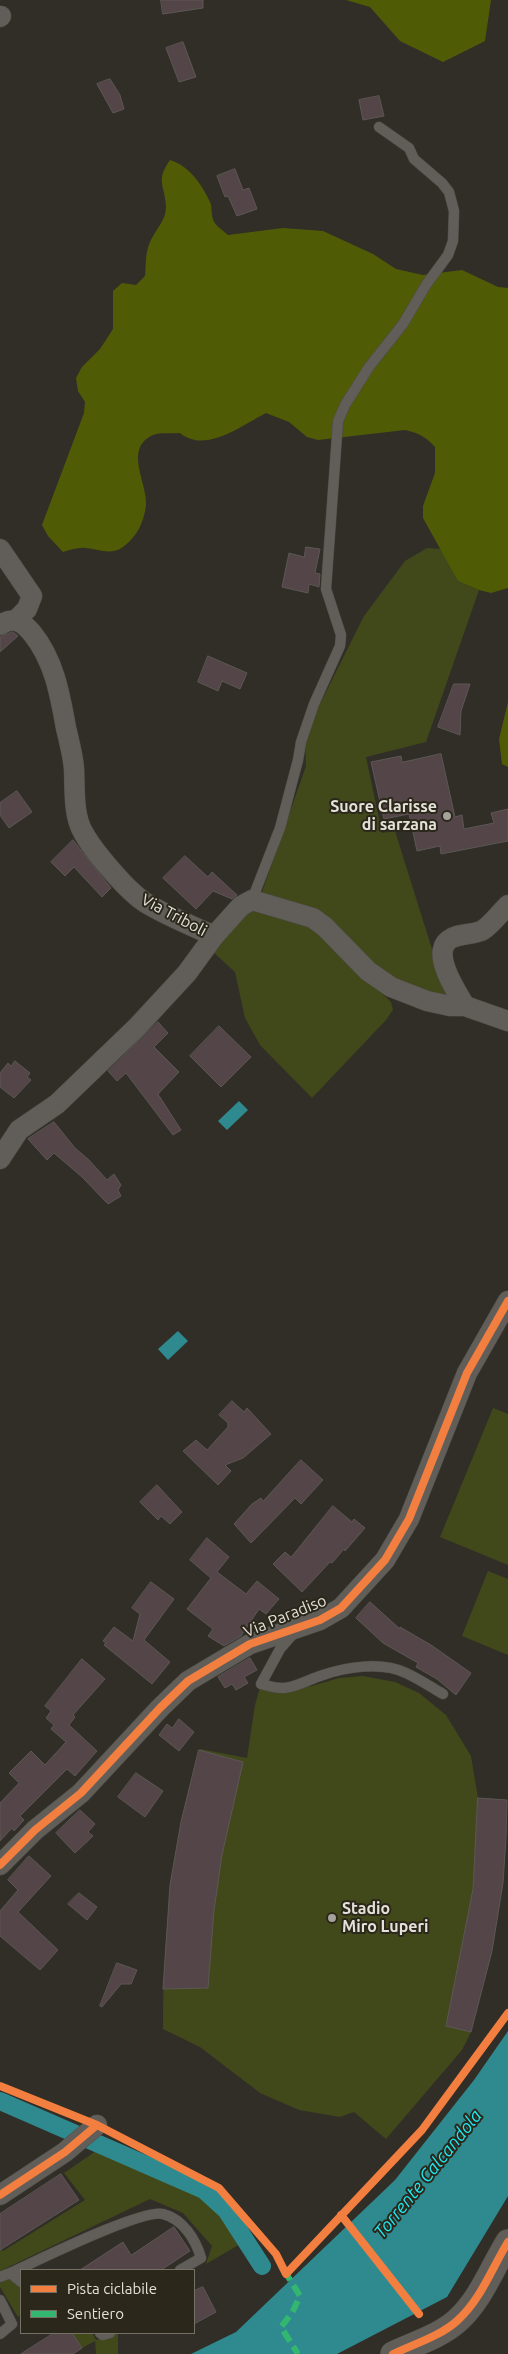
<!DOCTYPE html>
<style>
body{margin:0}
#map{position:relative;width:508px;height:2354px;overflow:hidden;background:#312e27;font-family:Ubuntu,sans-serif}
canvas{display:block}
.legend{position:absolute;left:20px;top:2269px;width:175px;height:65px;box-sizing:border-box;background:#2b271a;border:1px solid #757166;margin:0;padding:6px 9px;list-style:none;font-size:15px;color:#e4e1d9}
.legend li{display:flex;align-items:center;gap:10px;height:25px}
.legend b{width:25px;border:1px solid #757166}
</style>
<div id="map">
<canvas width="508" height="2354"></canvas>
<ul class="legend">
<li><b style="height:6px;background:#f27e40"></b>Pista ciclabile</li>
<li><b style="height:6px;background:#33b770"></b>Sentiero</li>
</ul>
</div>
<script>
const c = document.querySelector('canvas').getContext('2d');
c.lineJoin = 'round';
function fill(path, color) { c.fillStyle = color; c.fill(path, 'evenodd'); }
function stroke(path, color, width, dash) { c.strokeStyle = color; c.lineWidth = width; c.lineCap = dash ? 'butt' : 'round'; c.setLineDash(dash || []); c.stroke(path); }
function label(font, color, halo, rows, align = 'center') {
  c.font = font + ' Ubuntu,sans-serif'; c.lineWidth = 4; c.setLineDash([]); c.textBaseline = 'middle'; c.strokeStyle = halo; c.fillStyle = color; for (const [text, x, y, turn = 0] of rows) {
    c.save(); c.translate(x, y); c.rotate((+turn || 0) * Math.PI / 180); c.textAlign = isNaN(turn) ? turn : align; if (halo) c.strokeText(text, 0, 0); c.fillText(text, 0, 0); c.restore();
  }
}
const green = new Path2D(`
 M427 548 442 549 458 581 479 590 426 742 366 757 382 833 395 831 448 1000 406 988 265 897 262 892 306 766 305 742 319 706 364 616 405 561Z
 M248 909 313 927 391 1002 393 1010 386 1020 312 1098 260 1045 245 1018 235 972 212 951Z
 M493 1408 508 1414V1565L440 1537Z
 M488 1571 508 1579V1655L462 1636Z
 M363 1676 395 1682 419 1693 446 1715 471 1756 478 1798 507 1800 503 1883 471 2032 462 2050 386 2139 354 2112 340 2117 299 2110 260 2093 200 2047 163 2029C163 1934 172 1840 200 1749L247 1758 255 1705 261 1684 288 1689 312 1686 339 1678Z
 M96 2151 193 2191 220 2212 242 2243 206 2264 212 2246 183 2213 150 2199 0 2271V2247L3 2251 85 2200 64 2173Z
 M11 2276 21 2286V2314L18 2317 0 2287V2283Z
 M72 2333H92L96 2340 118 2333V2354H96L95 2341 82 2348Z`);
const forest = new Path2D(`
 M346 0H491L485 41 443 62 400 41 370 7Z
 M170 160C189 166 202 184 210 202 212 206 211 209 212 214 212 224 221 229 228 235L283 228 323 231 373 254 396 269 423 275 462 270 498 287 508 288V588L491 593 479 590 458 581 423 518V506L435 473V447C426 437 419 433 405 430L318 440 307 437 289 422 266 413C240 426 206 454 180 433 171 434 160 432 153 435 123 448 148 484 146 505 144 522 137 537 123 547 110 556 99 549 86 548 78 547 70 550 63 552L48 536 42 525 84 413 85 402 78 391 76 378 82 367 100 349 113 329V291L122 283 136 285 145 276C146 265 145 253 150 242 155 230 166 221 166 207 165 185 155 181 170 160Z
 M508 673V767L502 764 499 739 508 702Z`);
const water = new Path2D(`
 M239 1101 248 1110 227 1130 218 1121Z
 M178 1331 188 1341 168 1360 158 1349Z
 M508 2031V2196L447 2297 337 2354H191L236 2332 395 2180 474 2080Z`);
const canal = new Path2D(`
 M0 2101 204 2190 226 2210 262 2266`);
const building = new Path2D(`
 M161 0H203V8L163 14Z
 M183 42 196 77 179 82 166 48Z
 M110 79 120 95 124 109 113 113 97 84Z
 M379 96 384 116 363 120 359 100Z
 M235 169 243 190 249 188 257 209 237 216 228 196 225 197 217 176Z
 M306 547 320 549 315 573 320 574 319 587 309 584 308 593 282 587 289 553 304 557Z
 M13 632 18 636 0 652V637Z
 M208 656 247 673 240 689 222 681 218 691 198 682Z
 M454 684H470L461 711 460 735 438 727Z
 M441 754 455 817 462 815 464 829 494 823 491 813 508 809V841L441 854 440 846 417 851 409 814 384 819 371 762 401 756 402 762Z
 M17 791 32 812 9 828 0 815V803Z
 M73 840 111 888 102 897 74 867 65 876 51 862Z
 M185 856 208 877 212 872 237 895 232 899 213 891 196 909 163 878Z
 M158 1022 168 1033 154 1047 179 1072 158 1094 181 1130 173 1135 126 1073 117 1081 108 1071Z
 M219 1026 251 1057 221 1087 190 1056Z
 M15 1061 30 1073 27 1077 31 1080 14 1098 0 1087V1073L8 1063 11 1066Z
 M54 1122 75 1148 89 1160 107 1180 114 1174 121 1185 118 1190 121 1196 108 1204 82 1177 54 1153 47 1160 28 1139Z
 M232 1401 244 1412 247 1408 271 1434 243 1458 225 1465 231 1471 218 1485 183 1451 196 1440 207 1450 228 1427V1423L219 1415Z
 M301 1460 323 1480 301 1504 295 1498 251 1543 234 1524 252 1504 261 1498 263 1501Z
 M157 1485 182 1512 170 1524 161 1516 158 1520 140 1502Z
 M333 1506 352 1522 354 1519 365 1528 345 1551 344 1549 332 1563 330 1562 302 1592 273 1564 285 1552 291 1557Z
 M207 1538 229 1557 217 1572 246 1594 257 1581 279 1599 266 1614 259 1609 241 1636 224 1646 208 1636 213 1629 187 1609 211 1578 190 1560Z
 M151 1582 174 1599 144 1640 170 1662 152 1684 104 1645 106 1643 103 1641 114 1627 133 1641 140 1614 132 1608Z
 M370 1602 400 1629V1627L431 1645 471 1673 456 1695 437 1679 416 1667 418 1663 383 1643 356 1618Z
 M250 1658 257 1670 244 1677 248 1683 236 1690 232 1684 225 1688 218 1677Z
 M82 1659 105 1679 73 1715 75 1717 69 1725 97 1751 75 1776 67 1769 20 1816 24 1820 14 1831 12 1828 0 1841V1803L19 1783 9 1773 31 1751 45 1765 66 1742 51 1729 54 1725 46 1718 51 1711 45 1706Z
 M179 1719 194 1732 179 1751 159 1735 167 1724 172 1728Z
 M199 1750 243 1762 222 1855 214 1910 208 1988 163 1989 170 1885 181 1822Z
 M136 1773 163 1791 145 1817 118 1797Z
 M478 1798 507 1800 506 1838 503 1883 492 1951 471 2032 446 2026 473 1889Z
 M80 1810 95 1824 88 1832 93 1836 75 1853 56 1833Z
 M29 1856 51 1876 18 1912 58 1950 40 1970 0 1936V1911L18 1890 8 1880Z
 M79 1893 97 1907 87 1920 68 1904Z
 M117 1963 137 1970 131 1984H121L102 2007 100 2006Z
 M61 2174 79 2200 0 2250V2214Z
 M174 2227 190 2251 161 2270H80L123 2242 131 2255Z
 M203 2287 216 2312 194 2324V2291Z
 M54 2333H72L82 2348 73 2354H21Z`);
const service = new Path2D(`
 M252 900 280 828 298 760 301 742 314 704 340 646 341 635 326 589 338 421 345 405 369 367 403 324 426 285 448 255 453 241 454 211 449 192 442 183 414 159 409 148 379 127
 M294 1633 280 1649 261 1684C290 1693 294 1685 320 1676 345 1667 381 1661 406 1673 419 1679 431 1687 443 1694
 M10 2273C37 2261 141 2209 163 2214 183 2219 196 2240 201 2258L180 2270
 M0 2277 10 2273 21 2282
 M0 2300 12 2324 0 2334
 M100 2333 103 2335 110 2333`);
const minor = new Path2D(`
 M0 17 1 16
 M0 549 32 596 27 609 16 620
 M0 625C13 616 22 621 32 633 54 660 60 694 66 728 69 741 73 755 74 769 75 788 73 815 83 832 93 851 128 892 146 903 167 916 191 925 214 936L241 906 252 900 313 918 325 927 368 971 391 987 427 1001 450 1006H465L508 1021
 M465 1006C456 991 428 949 452 938 462 933 474 935 483 930 492 924 500 913 508 905
 M0 1159 19 1130 57 1104 138 1026 187 973 214 936
 M0 1865 35 1830 81 1793 160 1708 188 1681 250 1644 320 1620 341 1608 385 1560 409 1519 467 1373 508 1301
 M0 2195 65 2152 97 2125`);
const tertiary = new Path2D(`
 M393 2354C414 2344 441 2336 458 2320 481 2299 492 2268 508 2242`);
const quiet = new Path2D(`
 M284 2270 300 2296 292 2313 281 2327 298 2354`);
const cycleway = new Path2D(`
 M0 1865 35 1830 81 1793 160 1708 188 1681 250 1644 320 1620 341 1608 385 1560 409 1519 467 1373 508 1301
 M0 2086 97 2125 219 2188 276 2254 286 2274 422 2130 508 2013
 M0 2195 65 2152 97 2125
 M341 2215 419 2314
 M393 2354C414 2344 441 2336 458 2320 481 2299 492 2268 508 2242`);
const markers = [
 [447,816,5,"#a5a29b"],
 [332,1918,5,"#a5a29b"]
];
const poiNames = [
 ["Suore Clarisse",437,807],
 ["di sarzana",437,825],
 ["Stadio",342,1909,"left"],
 ["Miro Luperi",342,1927,"left"]
];
const streetNames = [
 ["Via Triboli",174,915,28],
 ["Via Paradiso",285,1616,-22]
];
const waterNames = [
 ["Torrente Calcandola",428,2174,-51]
];
fill(green, '#41491b');
fill(forest, '#505c05');
fill(water, '#2f8a8f');
stroke(canal, '#2f8a8f', 18);
fill(building, '#544648');
stroke(building, '#5c5755', 1);
stroke(service, '#4d4b45', 11);
stroke(minor, '#4d4b45', 21);
stroke(tertiary, '#4d4b45', 26);
stroke(service, '#615e59', 10);
stroke(minor, '#615e59', 20);
stroke(tertiary, '#615e59', 25);
stroke(quiet, '#33b770', 6, [12, 6]);
stroke(cycleway, '#f27e40', 8);
for (const [x, y, r, color] of markers) { const dot = new Path2D(); dot.arc(x, y, r, 0, 2 * Math.PI); c.fillStyle = color; c.fill(dot); stroke(dot, '#2b271a', 2); }
label('bold 16px', '#e4e1d9', '#2b271a', poiNames, 'right');
label('16px', '#e4e1d9', '#2b271a', streetNames);
label('italic 18px', '#1ceaf4', '#2b271a', waterNames);
</script>
